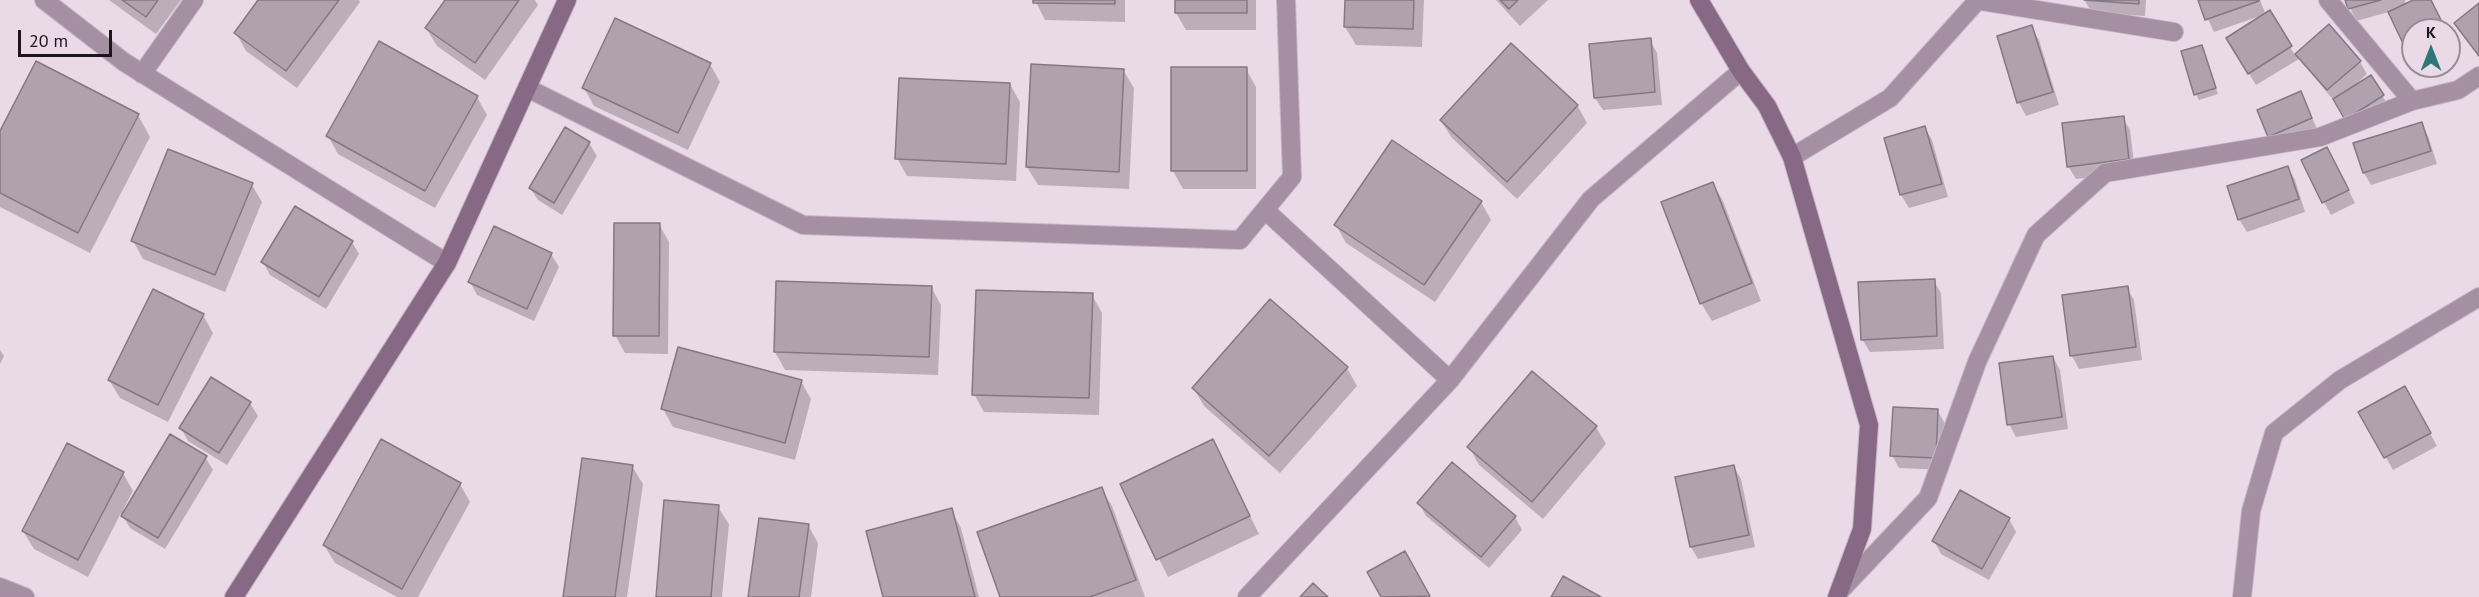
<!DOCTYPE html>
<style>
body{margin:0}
#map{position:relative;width:2479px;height:597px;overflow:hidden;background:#eadae8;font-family:"PT Sans",sans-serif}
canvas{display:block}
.north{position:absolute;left:2401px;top:18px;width:60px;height:60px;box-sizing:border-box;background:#eadae8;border:2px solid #978c96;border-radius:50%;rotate:0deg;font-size:16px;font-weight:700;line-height:24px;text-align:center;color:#1b161a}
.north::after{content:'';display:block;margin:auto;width:21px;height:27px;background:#2d7777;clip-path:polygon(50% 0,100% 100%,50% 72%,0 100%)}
.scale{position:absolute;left:18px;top:30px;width:94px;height:27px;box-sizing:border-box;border:3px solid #1b161a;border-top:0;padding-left:8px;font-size:18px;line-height:21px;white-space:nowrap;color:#1b161a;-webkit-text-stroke:4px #eadae8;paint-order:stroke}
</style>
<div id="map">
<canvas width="2479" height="597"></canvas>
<div class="north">K</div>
<div class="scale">20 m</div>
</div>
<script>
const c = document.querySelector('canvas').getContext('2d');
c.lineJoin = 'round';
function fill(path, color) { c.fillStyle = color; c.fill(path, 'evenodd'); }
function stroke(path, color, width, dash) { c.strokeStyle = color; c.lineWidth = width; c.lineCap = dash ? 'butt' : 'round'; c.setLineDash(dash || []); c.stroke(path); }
const shadow = new Path2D(`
 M109 0H181L156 34Z
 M260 0H359L360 2 297 88 246 51 236 33Z
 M446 0H535L538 5 485 80 437 46 426 28Z
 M1035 0H1125V22L1045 20Z
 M1176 0H1256V30H1186L1176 13Z
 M1346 0H1424L1422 47 1356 45 1345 27Z
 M1496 0H1548L1520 26Z
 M2146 0 2145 16 2092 13 2085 1Z
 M2199 0H2260L2266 15 2269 13 2295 55 2329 26 2360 62 2367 74 2357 83 2359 84 2371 77 2386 102 2350 125 2335 102 2299 59 2256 85 2235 51 2263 15 2214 32Z
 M2347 0H2405L2406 5 2417 0H2430L2445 30H2413V61L2389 12 2356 21Z
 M2031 27 2039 40 2059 105 2026 116 2019 103 1999 37Z
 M2449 38 2456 52 2449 56Z
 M1650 40 1657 53 1662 105 1603 110 1595 98Z
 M2201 46 2218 94 2199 100 2196 94Z
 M710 64 720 82 688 150 594 106 584 88Z
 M2416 66H2427L2419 70Z
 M1246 69 1256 87V189H1183L1173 171Z
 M1123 70 1134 88 1129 189 1038 185 1027 167Z
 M1010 84 1020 102 1016 181 907 176 897 158Z
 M2301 93 2318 131 2276 148 2269 136Z
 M477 97 487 115 435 208 338 154 328 136Z
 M1577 105 1587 123 1517 199 1452 138 1441 121Z
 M138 115 150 137 90 253 0 207V134Z
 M2123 118 2130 130 2135 172 2076 179 2068 166Z
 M2421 124 2428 136 2437 164 2371 185 2364 173 2355 144Z
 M1925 128 1932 140 1948 197 1909 208 1901 195 1886 139Z
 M565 129 589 143 597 156 562 215 538 200 530 188Z
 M2334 161 2355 203 2331 215 2324 202Z
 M2288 168 2295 180 2305 212 2247 232 2239 219Z
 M1713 184 1723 201 1761 301 1712 321 1701 303Z
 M252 185 262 202 225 292 143 259 133 241Z
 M1481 202 1491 220 1435 302 1346 243 1336 225Z
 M659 224 669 242 668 354 625 353 615 335Z
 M352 242 359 254 326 309 270 275 263 262Z
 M551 254 559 267 534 321 477 295 470 282Z
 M1934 281 1941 293 1944 349 1870 352 1862 339Z
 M931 287 941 305 938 375 785 370 775 352Z
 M2127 288 2134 300 2142 360 2079 369 2072 356 2063 297Z
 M1092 295 1102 313 1099 415 984 412 974 394Z
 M203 315 213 333 168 422 120 398 109 380Z
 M0 350 4 356 0 364Z
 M2053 357 2060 370 2068 429 2016 437 2009 424Z
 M1347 368 1357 386 1280 473 1204 406 1194 389Z
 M801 381 811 399 795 460 673 427 663 409Z
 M2412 401 2437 446 2393 470 2360 412Z
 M250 403 258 416 227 465 188 441 181 428Z
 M1938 411 1945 424 1943 470 1899 468 1892 455Z
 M1596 427 1606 444 1543 519 1479 465 1469 447Z
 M1213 441 1259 534 1168 577 1122 484Z
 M205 457 213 470 165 549 130 528 121 513 88 577 34 549 23 531 123 473 133 491 123 510 125 512Z
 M632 466 643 484 627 597H564Z
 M1733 466 1741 479 1755 547 1698 559 1691 547Z
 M460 484 470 502 418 597H397L335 563 324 545Z
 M1101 489 1112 506 1145 597H1002Z
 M1419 503 1515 517 1522 530 1489 568 1426 516Z
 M718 507 729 524 722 597H657Z
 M951 510 961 528 979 597H884Z
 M2009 519 2016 532 1989 580 1941 554 1934 541Z
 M808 525 818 543 811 597H750Z
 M1405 553 1430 597H1383L1369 572Z`);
const building = new Path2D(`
 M122 0H158L146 17Z
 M258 0H339L286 71 234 33Z
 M445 0H519L475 63 425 28Z
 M1033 0H1115V4L1033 3Z
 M1175 0H1247V13H1175Z
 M1345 0H1414L1413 29 1344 27Z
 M1500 0H1518L1509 9Z
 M2084 0H2139V4Z
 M2198 0H2259V1L2205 20Z
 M2345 0H2381L2348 9Z
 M2413 0H2431L2446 30H2413V57L2410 58 2388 12Z
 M2479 3V56L2454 23Z
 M2270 10 2292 46 2248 74 2226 38Z
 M615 18 711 63 678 133 582 88Z
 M2329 24 2361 61 2327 90 2295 54Z
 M2032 25 2053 92 2017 103 1997 36Z
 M1651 38 1655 92 1594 98 1589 44Z
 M379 41 478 96 425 191 326 136Z
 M1511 43 1578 105 1507 182 1440 120Z
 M2202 45 2216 88 2194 95 2181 51Z
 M36 61 139 114 78 233 0 193V131Z
 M1031 64 1124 69 1119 172 1026 167Z
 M1171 67H1247V171H1171Z
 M2371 75 2384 95 2345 120 2333 99Z
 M899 78 1010 83 1006 164 895 159Z
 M2301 91 2312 118 2268 137 2257 110Z
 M2124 116 2129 159 2067 167 2062 123Z
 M2422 122 2431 151 2363 173 2353 143Z
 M1925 126 1942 184 1900 195 1884 138Z
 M565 127 590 142 554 203 529 188Z
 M1392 140 1482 201 1424 285 1334 225Z
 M2327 147 2349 190 2322 203 2301 160Z
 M168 149 253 183 215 275 131 241Z
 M2288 166 2299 199 2238 220 2227 186Z
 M1713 182 1752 283 1700 304 1661 202Z
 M295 206 353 241 319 297 261 262Z
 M614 223H660L659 336H613Z
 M494 226 552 253 527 309 468 282Z
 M1935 279 1937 336 1861 340 1858 282Z
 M776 281 932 286 929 357 774 352Z
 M2128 286 2136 347 2070 356 2062 295Z
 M153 289 204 314 158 405 108 380Z
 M976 290 1093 293 1089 398 972 395Z
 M1270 299 1348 367 1269 456 1192 388Z
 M678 347 802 380 785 443 661 409Z
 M2053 356 2062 417 2007 425 1999 363Z
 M1532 371 1597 426 1532 502 1467 447Z
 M211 377 251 402 219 453 179 428Z
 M2405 386 2431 433 2384 458 2358 412Z
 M1893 407 1938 409 1936 458 1890 456Z
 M170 434 207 456 158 538 121 516Z
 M381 439 461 483 402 589 323 545Z
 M1213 439 1250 516 1156 560 1120 484Z
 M67 443 124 472 78 560 22 531Z
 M582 458 633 465 615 597H563Z
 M1452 462 1516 516 1481 557 1417 503Z
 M1734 465 1749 535 1690 547 1675 477Z
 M1102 487 1136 580 1090 597H1000L977 532Z
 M1960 490 2010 518 1982 569 1932 541Z
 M664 500 719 505 711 597H656Z
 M952 508 975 597H883L866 531Z
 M759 518 809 524 799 597H748Z
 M1405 551 1430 596 1381 597 1367 572Z
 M1563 576 1601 597H1551Z
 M1313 583 1328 597H1300Z`);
const street = new Path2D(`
 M44 0 124 62 447 263
 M1975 0 2174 32
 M2328 0 2412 101
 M142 74 194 0
 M527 88 803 225 1240 240 1292 177 1286 0
 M1792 157 1890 98 1977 1
 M1265 210 1450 380
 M0 587 25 597
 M1839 592 1928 498 1977 362 2036 235 2105 173 2320 137 2412 101 2458 90 2479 76
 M1247 597 1450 380 1591 199 1741 71
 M2242 597 2251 511 2274 433 2340 380 2479 297`);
const secondary = new Path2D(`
 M1699 0 1741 71 1767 106 1792 157 1869 425 1862 529 1837 597
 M234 597 447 263 567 0`);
fill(shadow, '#0003');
fill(building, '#b0a1ae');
stroke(building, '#857783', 1.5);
stroke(street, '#c5b7c3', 20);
stroke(secondary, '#c5b7c3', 20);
stroke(street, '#a58fa3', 18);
stroke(secondary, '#886985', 18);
</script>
